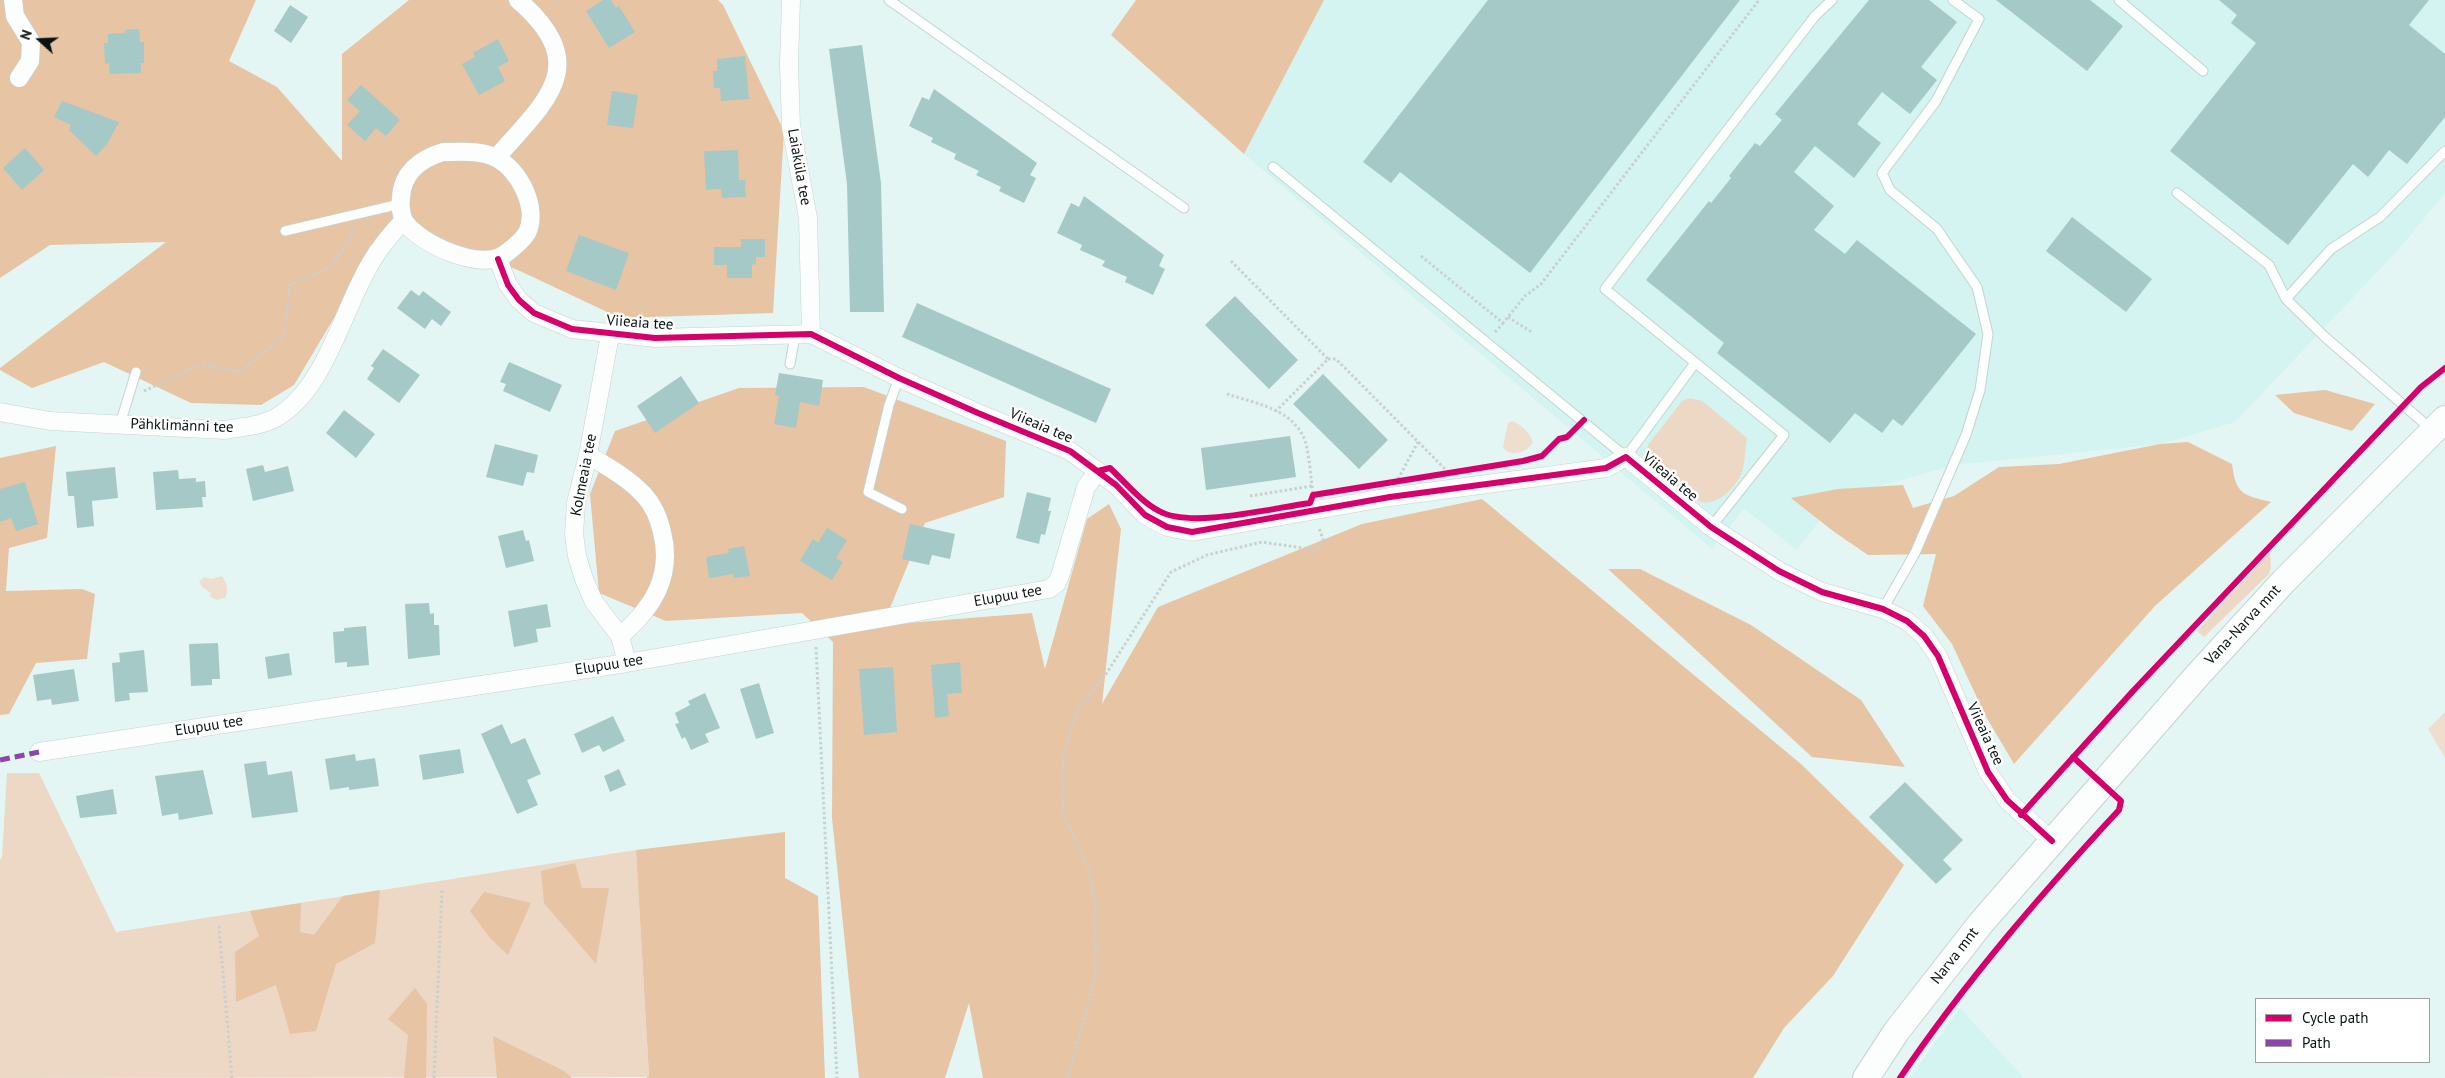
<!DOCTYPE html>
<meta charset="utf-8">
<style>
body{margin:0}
#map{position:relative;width:2445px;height:1078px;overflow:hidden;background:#e3f6f4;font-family:"PT Sans",sans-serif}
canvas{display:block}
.legend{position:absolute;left:2255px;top:998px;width:175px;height:65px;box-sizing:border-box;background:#fff;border:1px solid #9ca1a1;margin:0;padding:6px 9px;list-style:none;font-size:15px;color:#081413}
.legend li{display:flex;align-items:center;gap:10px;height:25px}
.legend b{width:25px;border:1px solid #9ca1a1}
.north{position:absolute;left:15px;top:15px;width:50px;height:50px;-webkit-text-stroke:4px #fff;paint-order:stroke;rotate:290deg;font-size:14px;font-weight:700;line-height:20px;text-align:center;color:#081413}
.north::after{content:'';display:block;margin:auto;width:18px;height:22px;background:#081413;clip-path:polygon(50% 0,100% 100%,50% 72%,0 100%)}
</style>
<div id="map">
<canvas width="2445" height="1078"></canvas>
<ul class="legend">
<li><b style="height:6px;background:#d6006c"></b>Cycle path</li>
<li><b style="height:6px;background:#8e44ad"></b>Path</li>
</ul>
<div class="north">N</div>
</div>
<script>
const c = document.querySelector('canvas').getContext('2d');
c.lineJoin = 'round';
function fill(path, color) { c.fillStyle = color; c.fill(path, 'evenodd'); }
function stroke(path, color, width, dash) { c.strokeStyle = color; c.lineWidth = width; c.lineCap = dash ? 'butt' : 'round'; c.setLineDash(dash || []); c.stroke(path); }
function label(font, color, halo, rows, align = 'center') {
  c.font = font + ' "PT Sans",sans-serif'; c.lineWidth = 5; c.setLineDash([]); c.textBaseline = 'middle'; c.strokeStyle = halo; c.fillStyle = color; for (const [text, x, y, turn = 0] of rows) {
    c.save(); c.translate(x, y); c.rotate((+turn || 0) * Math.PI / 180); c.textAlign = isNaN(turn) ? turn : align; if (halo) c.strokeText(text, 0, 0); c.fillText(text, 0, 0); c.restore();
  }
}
const built = new Path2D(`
 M1324 0H2445V193L2398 250 2235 422 2160 444 1954 465 1837 498 1797 550 1744 509 1712 549 1244 154Z
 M1960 1008 2024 1078H1910Z`);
const green = new Path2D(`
 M1690 398 1702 401 1747 438C1745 448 1745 462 1742 472 1736 488 1716 508 1698 501 1685 495 1661 472 1649 463L1645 457 1648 445 1682 401Z
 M2270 552 2271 568 2269 574 2204 637 2197 631Z
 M7 773H39L116 932 636 850 649 1077 0 1078V860L2 857Z`);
const forest = new Path2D(`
 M0 0H256L229 61 277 87 342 161V54L409 0H718L723 5 784 131 773 313 620 318 520 271 393 219 294 385 261 405 191 403 104 362 32 388 0 370V368L166 242 50 245 0 278Z
 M1136 0H1324L1244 154 1111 35Z
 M864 387 1006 441 1004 497 925 523 883 625 1032 613 1045 669 1087 519 1109 504 1121 529 1102 704 1158 607 1362 524 1482 499 1801 764 1904 865 1833 976 1784 1028 1753 1078H983L969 1003 945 1078H859L832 818 833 642 802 613 666 621 599 593 590 494 615 431 739 388Z
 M2325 390 2375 404 2352 431 2294 413 2275 395Z
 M2188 442 2232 464C2236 495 2243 495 2271 502L2155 606 2014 764 1985 715 1952 644 1923 606 1936 554 1868 555 1833 531 1791 498 1838 489 1903 485 1913 508 1954 496 1999 467 2059 464 2160 444Z
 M56 446 47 538 9 548 6 591 82 589 95 594 87 659 36 663 9 714 0 715V458Z
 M1608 569H1640L1751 625 1861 700 1905 767 1812 757Z
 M785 832V878L818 896 825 1078H646L649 1076 636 850Z
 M575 863 582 888H609L596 964 544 903 541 871Z
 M380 890 375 943 336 964 316 1031 290 1034 276 985 236 1002 235 952 259 936 250 911 301 903 300 932 314 935 343 896Z
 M484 892 531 903 508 955 490 938 470 911Z
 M415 988 427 1004 426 1078H404L408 1035 388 1019Z
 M493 1036 564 1071 572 1078H497Z`);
const water = new Path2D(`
 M1512 421C1522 425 1530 433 1533 442 1527 453 1510 458 1503 447L1508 423Z
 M222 576C227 584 229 589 225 598L217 600 210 596 211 593 202 587 199 581 205 577 211 579Z
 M2445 712V758L2428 729Z`);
const building = new Path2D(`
 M603 0H611L616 8 619 6 635 32 609 48 586 11Z
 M1488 0H1740L1530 273 1400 172 1391 183 1363 162Z
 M1869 0H1929L1957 22 1921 67 1937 80 1910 114 1882 92 1857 124 1881 143 1854 178 1815 146 1794 172 1834 206 1814 230 1845 254 1857 240 1976 334 1902 426 1893 419 1882 433 1855 413 1830 443 1717 353 1724 343 1646 280 1709 201 1711 203 1731 178 1729 176 1755 143 1760 146 1782 120 1775 114Z
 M1996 0H2090L2123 26 2087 71Z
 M2219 0H2429L2409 25 2445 54V117L2407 164 2389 150 2368 177 2353 164 2288 245 2170 151 2256 43 2231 23 2237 15Z
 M290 5 308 17 291 43 274 31Z
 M139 29 140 42H144V63H141V73L110 74 109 63 105 64 104 43H108V34L125 33V30Z
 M498 39 509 61 498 67 505 81 479 95 462 64 475 57 473 53Z
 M862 45 881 183 884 312H850L847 184 829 49Z
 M745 56 749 99 721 101 720 88H714L713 71H717V59Z
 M361 85 400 120 386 136 376 128 365 141 347 125 360 111 347 100Z
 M934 89 1037 163 1030 175 1036 178 1024 203 999 191 1001 187 976 175 979 171 954 159 956 154 931 142 933 138 909 126 922 97 929 100Z
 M612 91 638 95 633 128 607 125Z
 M62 101 119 122 107 144 96 156 69 130 71 125 54 117Z
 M25 148 44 170 22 190 3 168Z
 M738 150 739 180H745L746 197 722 198 721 189 706 190 704 151Z
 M1084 196 1164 255 1159 266 1165 269 1153 295 1125 282 1127 277 1102 266 1105 261 1080 250 1082 245 1057 233 1071 203 1079 207Z
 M2072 217 2152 279 2126 312 2046 251Z
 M579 235 629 253 616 290 566 271Z
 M741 239H765V257H756V265L752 264V278H727V265H714V247H741Z
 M411 290 419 296 423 291 451 312 441 326 432 319 425 329 397 308Z
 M1235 296 1298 360 1269 389 1205 325Z
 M917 303 1111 389 1096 423 902 337Z
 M383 349 420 375 399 403 367 379 374 368 371 366Z
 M509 362 562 385 550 412 503 391 506 384 500 382Z
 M779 373 823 380 819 406 800 402 796 428 774 424 779 396 775 395Z
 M1323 374 1388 440 1359 469 1293 404Z
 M681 376 699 403 655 433 637 406Z
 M344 410 375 434 356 458 326 433Z
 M1290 436 1296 477 1206 490 1201 448Z
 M495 444 538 455 534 473 527 472 523 486 486 477Z
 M263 465 265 472 288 466 294 491 253 501 246 469Z
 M115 467 118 498 92 501 94 526 77 528 74 496H68L66 472Z
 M178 470 179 479 196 478V482L205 481 206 497H202L203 507 156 510 153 472Z
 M25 482 38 524 16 531 11 518 0 522V489Z
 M1027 492 1051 498 1048 511H1051L1045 535 1041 534 1039 544 1016 538Z
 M910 524 955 534 950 559 932 555 929 565 902 559Z
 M827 528 847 540 836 558 843 562 832 580 800 561 813 539 818 543Z
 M523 530 526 541 529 540 534 561 506 568 498 536Z
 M744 546 750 576 734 578 733 574 709 578 706 557 729 553 728 549Z
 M429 603 430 614 434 613V625H439L440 655 408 659 405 604Z
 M547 604 551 627 536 629 538 642 514 647 508 611Z
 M366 626 369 665 347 667V662L335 663 333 632 344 631V628Z
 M218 643 220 679H212V685L191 686 189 644Z
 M144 650 148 692 129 693 130 700 115 702 112 663 120 662 119 653Z
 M289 653 292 675 268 679 265 657Z
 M960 662 962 693 947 694 949 716 935 718 931 665Z
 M893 667 897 732 864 735 859 669Z
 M74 669 79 701 52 705 51 699 37 701 33 675Z
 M759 683 774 733 756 739 740 689Z
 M705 693 720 728 705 734 709 742 691 750 685 737 682 739 675 724 679 723 675 713 690 705 688 701Z
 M613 716 625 741 603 752 599 745 582 753 574 734Z
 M502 724 511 744 525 738 541 774 527 780 538 805 517 814 481 734Z
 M460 749 464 773 423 780 419 755Z
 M355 754 356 761 375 758 379 786 349 790V787L330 790 325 759Z
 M266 761 268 775 292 771 298 812 252 818 244 764Z
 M619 769 626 785 610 792 604 776Z
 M203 770 213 814 179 820 178 813 162 816 155 776Z
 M1905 782 1963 840 1943 860 1952 869 1936 884 1869 817Z
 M113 789 117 814 80 818 76 796Z`);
const path = new Path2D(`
 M1421 256 1503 323 1525 296 1541 284 1759 0
 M1231 261 1328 359 1276 411
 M1508 317 1533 333
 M1495 332 1503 323
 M1328 359H1336L1448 472
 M144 391 202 364 241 372 284 335 290 285 329 268 348 243 354 228
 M1227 394C1254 403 1289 408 1303 436 1309 447 1311 480 1313 494
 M1398 479 1418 442
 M1250 496 1312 486
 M816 647 837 1078
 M219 926 232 1078
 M434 1078 442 889
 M1068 1078 1095 976 1096 911 1089 871 1063 812V758L1076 713 1106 674 1171 572 1207 555 1262 542 1316 550 1324 542 1319 528`);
const service = new Path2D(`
 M889 0 1184 208
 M2119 0 2203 71
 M1273 167 1626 457 1695 363
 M2177 193 2269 265 2286 299 2325 337 2431 429
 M285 231 400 204
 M2286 299 2331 249 2380 217 2445 151
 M790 364 795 335
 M899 378 889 405 868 492 902 509
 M120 424 136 372
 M1711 527 1784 435 1605 289 1815 16 1832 0
 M1883 609 1915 553 1966 435 1980 390 1988 334 1977 287 1937 229 1890 190 1882 173 1936 101 1979 19 1953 0`);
const minor = new Path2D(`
 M13 0 15 16 31 42 30 61 19 78
 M791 0 789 64 791 127 808 218 811 334
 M443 152C459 152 482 150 496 158 519 169 539 208 527 233 522 241 513 248 505 254 482 272 419 244 404 221 401 215 400 205 401 198 402 173 420 159 443 152Z
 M496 158C547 100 593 65 518 0
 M498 259 508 285 519 300 534 313 572 329 655 338 811 334 899 378 978 413 1070 451 1116 485 1145 515 1167 527 1192 532 1390 497 1606 468 1626 457 1711 527 1779 571 1822 592 1883 609 1907 621 1924 636 1938 656 1988 772 2007 800 2052 841
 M610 335 588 455 576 503 574 534 577 556 584 579 594 602 620 636 627 663
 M0 412 50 421 225 430C242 427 262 426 277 417 325 389 342 312 369 266 378 249 391 234 404 220
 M588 455C608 467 628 478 644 495 654 506 659 518 662 532 673 576 653 608 620 636
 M39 752 627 663 1049 589 1057 583 1060 576 1086 487 1098 471`);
const secondary = new Path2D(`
 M1866 1078 1896 1032 1981 923 2196 677 2284 581 2445 419`);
const quiet = new Path2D(`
 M0 760 39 752`);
const cycleway = new Path2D(`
 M498 259 508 285 519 300 534 313 572 329 655 338 811 334 899 378 978 413 1070 451 1116 485 1145 515 1167 527 1192 532 1390 497 1606 468 1626 457 1711 527 1779 571 1822 592 1883 609 1907 621 1924 636 1938 656 1988 772 2007 800 2052 841
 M1098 471 1110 468C1125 482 1140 501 1159 511 1191 529 1272 508 1310 503L1313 495 1523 461 1542 456 1559 439 1567 437 1584 420
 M2021 815 2133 691 2421 387 2445 368
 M1900 1078C1965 982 2041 894 2119 810L2121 801 2073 757`);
const streetNames = [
 ["Laiaküla tee",799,167,80],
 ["Viieaia tee",640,323,4],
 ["Pähklimänni tee",182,426,2],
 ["Viieaia tee",1041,426,23],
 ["Kolmeaia tee",584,475,-79],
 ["Viieaia tee",1670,477,40],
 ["Elupuu tee",1008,596,-10],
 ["Vana-Narva mnt",2243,625,-47],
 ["Elupuu tee",609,665,-9],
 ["Elupuu tee",209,726,-9],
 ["Viieaia tee",1985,734,65],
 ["Narva mnt",1955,956,-52]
];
fill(built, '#d3f4f1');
fill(green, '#ecd8c4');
fill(forest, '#e7c4a3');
fill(water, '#efdecd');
fill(building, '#a5c9c7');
stroke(service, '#c4d3d1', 11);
stroke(minor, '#c4d3d1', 19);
stroke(secondary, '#c4d3d1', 28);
stroke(path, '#cad0cf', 3, [2.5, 2.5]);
stroke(service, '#fbfefd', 9);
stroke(minor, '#fbfefd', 18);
stroke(secondary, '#fbfefd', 26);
stroke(quiet, '#8e44ad', 5, [10, 5]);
stroke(cycleway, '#d6006c', 6);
label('15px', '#081413', '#fff', streetNames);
</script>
